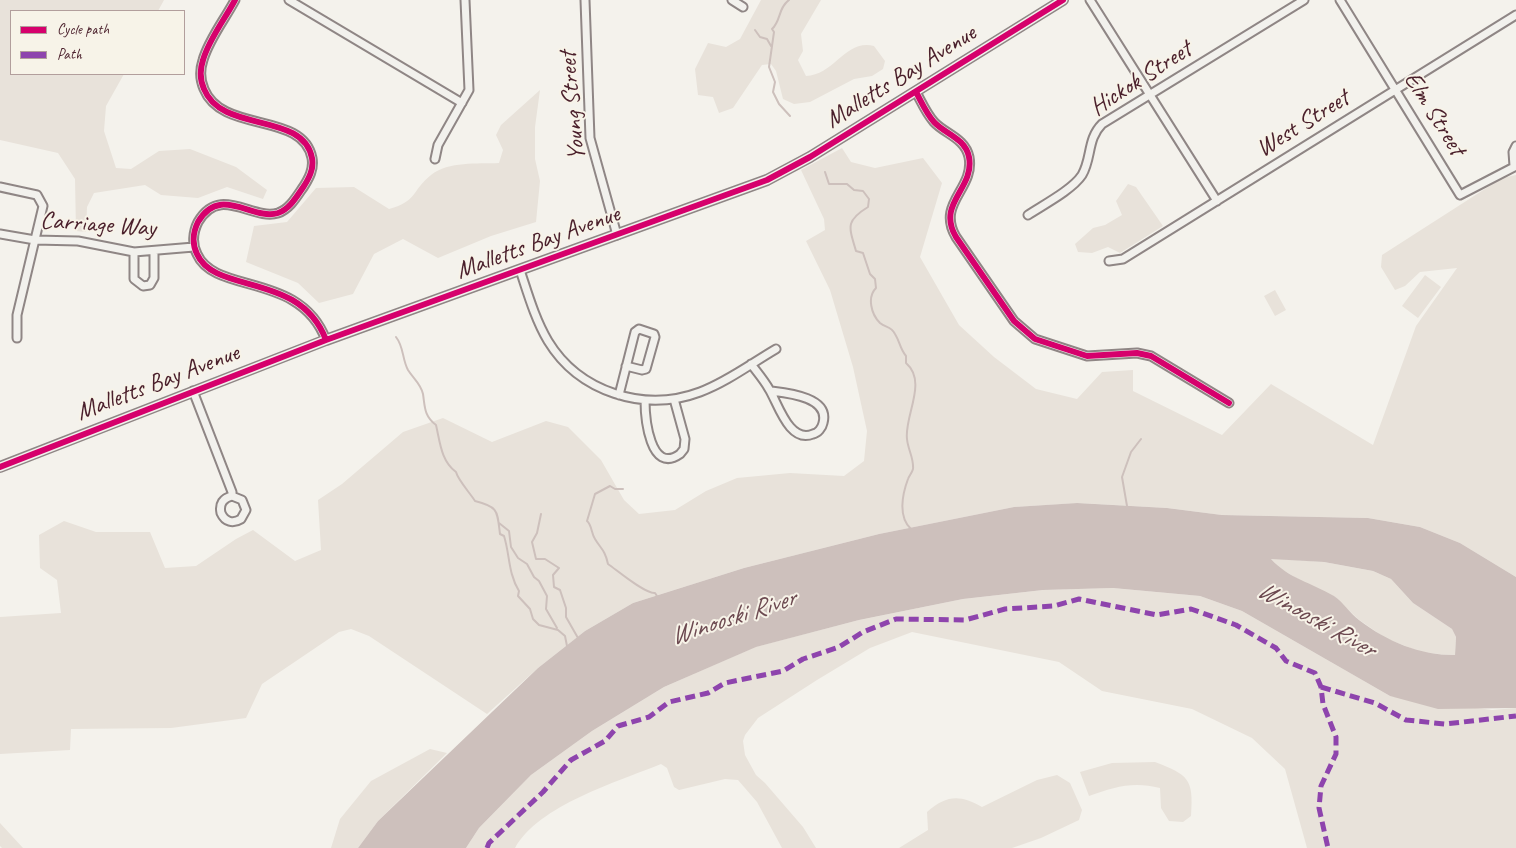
<!DOCTYPE html>
<style>
body{margin:0}
#map{position:relative;width:1516px;height:848px;overflow:hidden;background:#f4f2ec;font-family:Caveat,sans-serif}
canvas{display:block}
.legend{position:absolute;left:10px;top:10px;width:175px;height:65px;box-sizing:border-box;background:#f7f3e8;border:1px solid #b29e9c;margin:0;padding:6px 9px;list-style:none;font-size:15px;color:#4a1f2b}
.legend li{display:flex;align-items:center;gap:10px;height:25px}
.legend b{width:25px;border:1px solid #b29e9c}
</style>
<div id="map">
<canvas width="1516" height="848"></canvas>
<ul class="legend">
<li><b style="height:6px;background:#d6006c"></b>Cycle path</li>
<li><b style="height:6px;background:#8e44ad"></b>Path</li>
</ul>
</div>
<script>
const c = document.querySelector('canvas').getContext('2d');
c.lineJoin = 'round';
function fill(path, color) { c.fillStyle = color; c.fill(path, 'evenodd'); }
function stroke(path, color, width, dash) { c.strokeStyle = color; c.lineWidth = width; c.lineCap = dash ? 'butt' : 'round'; c.setLineDash(dash || []); c.stroke(path); }
function label(font, color, halo, rows, align = 'center') {
  c.font = font + ' Caveat,sans-serif'; c.lineWidth = 4; c.setLineDash([]); c.textBaseline = 'middle'; c.strokeStyle = halo; c.fillStyle = color; for (const [text, x, y, turn = 0] of rows) {
    c.save(); c.translate(x, y); c.rotate((+turn || 0) * Math.PI / 180); c.textAlign = isNaN(turn) ? turn : align; if (halo) c.strokeText(text, 0, 0); c.fillText(text, 0, 0); c.restore();
  }
}
const green = new Path2D(`
 M0 0H164L158 11H11V74H124L106 106 104 131 116 168 131 169 159 151 190 149 236 167 267 190 263 199 227 187 198 198 161 195 145 185 94 193 87 207 86 232 76 231 75 179 58 153 0 140Z
 M761 0H821L801 34 803 51 798 60 806 76C835 75 845 39 874 46L885 61 883 69 872 76 854 79 810 102 794 104 783 99 776 71 771 64 762 65 733 108 719 113 713 97 698 95 695 69 708 43 726 47 740 39Z
 M540 90 535 127V159L540 181 536 222 491 236 438 258 403 239 374 254 353 294 319 303 298 283 246 262 254 226 287 222 316 188 354 187 389 209C418 201 411 191 431 175 449 161 477 164 499 163L503 150 496 135 501 125Z
 M842 148 851 162 875 168 923 158 942 183 920 257 959 325 994 357 1036 389 1077 399 1102 372 1133 370V391L1222 435 1271 384 1373 445 1416 326 1457 268 1420 272 1405 286 1395 290 1381 267 1382 255 1502 178 1516 175V577L1460 543 1420 527 1368 518 1222 515 1167 508 1078 503 1014 507 879 534 744 568 633 603 585 631 538 668 487 714 369 636 351 629 339 632 262 684 246 718 171 728 71 729 70 750 0 754V617L61 613 57 580 40 568 39 535 64 521 96 532H150L165 568 196 566 236 539 253 530 295 561 321 550 318 500 342 484 403 432 443 418 492 442 546 421 568 427 601 460 624 500 639 514 675 510 706 491 737 478 790 473 844 476 864 461 867 431 853 367 830 290 806 241 825 230 824 219 801 170Z
 M1128 184 1136 187 1163 226 1120 253 1108 247 1092 253 1078 252 1075 244 1093 228 1105 225 1122 215 1116 201Z
 M1425 275 1441 287 1418 318 1402 306Z
 M1275 290 1286 310 1275 316 1264 296Z
 M1270 558 1324 562 1373 571 1391 579 1413 603 1452 629 1456 637 1455 655 1423 653 1385 638 1358 619 1335 597 1303 582 1278 567Z
 M1113 588 1200 596 1242 611 1390 696 1492 710 1516 708V848H1307L1285 769 1252 738 1192 709 1102 691 1059 662 912 632 870 648 817 680 758 718 745 735 743 741 745 755 756 775 765 783 803 827 816 848H782L757 802 738 780 725 779 679 790 674 787 667 768 661 764C617 782 539 805 515 848H466L479 828 531 775 592 731 664 687 755 647 859 620 963 599 1043 590Z
 M430 749 447 753 378 821 358 848H331L340 819 371 781Z
 M1155 762C1188 775 1194 778 1191 816L1183 822 1169 821 1161 808 1160 788C1133 781 1114 787 1089 796L1080 772 1112 763Z
 M1057 775 1070 783 1082 810 1079 820 1041 838 1012 848H899L928 830 927 812C946 795 960 794 982 807L1037 780Z
 M0 823 23 848H2L0 846Z`);
const water = new Path2D(`
 M1077 503 1167 508 1222 515 1368 518 1420 527 1460 543 1516 577V708L1438 709 1390 696 1242 611 1200 596 1113 588 1043 590 963 599 859 620 756 647 664 687 592 731 531 775 479 828 466 848H358L378 821 538 668 585 631 633 603 744 568 879 534 1014 507ZM1271 559 1324 562 1373 571 1391 579 1413 603 1452 629 1456 637 1455 655C1419 655 1388 642 1359 620 1350 613 1343 602 1334 596 1312 583 1288 578 1271 559Z`);
const stream = new Path2D(`
 M789 0C778 8 781 21 772 29L774 32 769 67 775 82 773 92 779 104 790 116
 M755 30 760 37 767 39 771 46
 M825 172 829 184H847L854 190 863 191 869 199 868 207C845 221 849 227 856 251L863 253 870 274 875 279 876 288C867 297 871 314 880 323 886 328 891 326 895 334 900 342 900 349 906 356V363C928 382 904 416 907 439 908 450 914 458 913 469 912 473 909 476 908 479 902 495 898 517 911 529
 M396 337C404 347 402 359 408 370 413 378 421 384 423 394 425 407 424 416 436 425 440 442 441 461 456 472 458 480 470 493 475 501 499 507 497 511 500 534L504 536C510 555 508 573 519 591L518 596 530 609 533 619 539 625 558 630 565 636 567 646
 M623 489H615L610 486 595 494 587 521C592 525 591 533 595 539 601 549 605 550 608 564 618 571 645 594 655 593L657 596
 M1127 506 1122 477 1131 452 1141 439
 M541 514 537 533 532 542 536 559H545L559 568 553 575 554 587 560 590 566 608V617L578 638
 M499 523 509 531 511 547 518 558 527 564 534 577 539 581 547 596 546 609 557 628`);
const minor = new Path2D(`
 M235 0C225 19 209 39 203 60 200 69 200 80 204 89 222 134 303 111 312 158 314 169 309 178 304 186 297 196 290 209 278 213 252 221 220 184 198 222 193 232 192 244 197 254 215 295 300 271 326 340
 M289 0 462 103
 M585 0 590 138 617 235
 M732 0 743 7
 M1090 0 1217 201
 M1340 0 1460 195 1516 166
 M916 92C921 101 926 113 934 122 945 134 965 138 969 157 975 189 936 203 956 237L1014 321 1035 339 1087 356 1137 353 1151 356 1229 403
 M435 159 438 145 469 90 465 0
 M1514 166 1513 152 1516 146
 M0 187 37 195 43 206 17 315V338
 M1028 215C1043 205 1072 190 1082 175 1092 158 1087 139 1102 124L1304 0
 M0 234 35 240 78 241 134 252 194 247
 M134 252V279L143 286 150 285 154 278V251
 M1109 261 1123 259 1516 15
 M520 270C528 294 535 319 548 341 579 392 644 413 700 392 727 382 752 363 776 349
 M751 364C757 372 764 380 769 389 778 403 789 444 813 434 818 433 822 428 823 423 830 397 787 393 771 391
 M193 391 232 492V496C223 498 219 504 221 513 225 522 233 524 241 519L246 510 242 500 232 496
 M619 395 635 332 639 329 654 334 655 337 646 369 642 370 626 366
 M645 400C645 418 650 475 680 454L684 449 685 439 674 399`);
const tertiary = new Path2D(`
 M0 467 326 340 767 180 810 157 1063 0`);
const quiet = new Path2D(`
 M1321 687 1375 703 1406 720 1445 724 1516 716
 M487 848 489 843 543 792 571 760 605 741 618 726 649 717 669 702 708 693 725 683 783 671 803 659 839 647 863 632 896 619 965 620 1005 609 1054 606 1079 599 1157 615 1191 609 1236 625 1276 648 1286 661 1315 673 1321 687 1323 704 1336 737V754L1321 786 1319 808 1328 848`);
const cycleway = new Path2D(`
 M235 0C225 19 209 39 203 60 200 69 200 80 204 89 222 134 303 111 312 158 314 169 309 178 304 186 297 196 290 209 278 213 252 221 220 184 198 222 193 232 192 244 197 254 215 295 300 271 326 340
 M916 92C921 101 926 113 934 122 945 134 965 138 969 157 975 189 936 203 956 237L1014 321 1035 339 1087 356 1137 353 1151 356 1229 403
 M0 467 326 340 767 180 810 157 1063 0`);
const streetNames = [
 ["Malletts Bay Avenue",901,77,-32],
 ["Hickok Street",1141,79,-33],
 ["Young Street",573,106,-95],
 ["Elm Street",1434,114,58],
 ["West Street",1303,124,-32],
 ["Carriage Way",98,225,4],
 ["Malletts Bay Avenue",538,243,-20],
 ["Malletts Bay Avenue",158,383,-21]
];
const waterNames = [
 ["Winooski River",733,618,-18],
 ["Winooski River",1316,620,29]
];
fill(green, '#e8e2da');
fill(water, '#cdc0bc');
stroke(stream, '#cdc0bc', 2);
stroke(minor, '#8f8685', 11);
stroke(tertiary, '#8f8685', 12);
stroke(minor, '#f2f1ed', 7);
stroke(tertiary, '#f2f1ed', 9);
stroke(quiet, '#8e44ad', 5, [10, 5]);
stroke(cycleway, '#d6006c', 6);
label('25px', '#4a1f2b', '#f7f3e8', streetNames);
label('italic 26px', '#6c4950', '#f7f3e8', waterNames);
</script>
